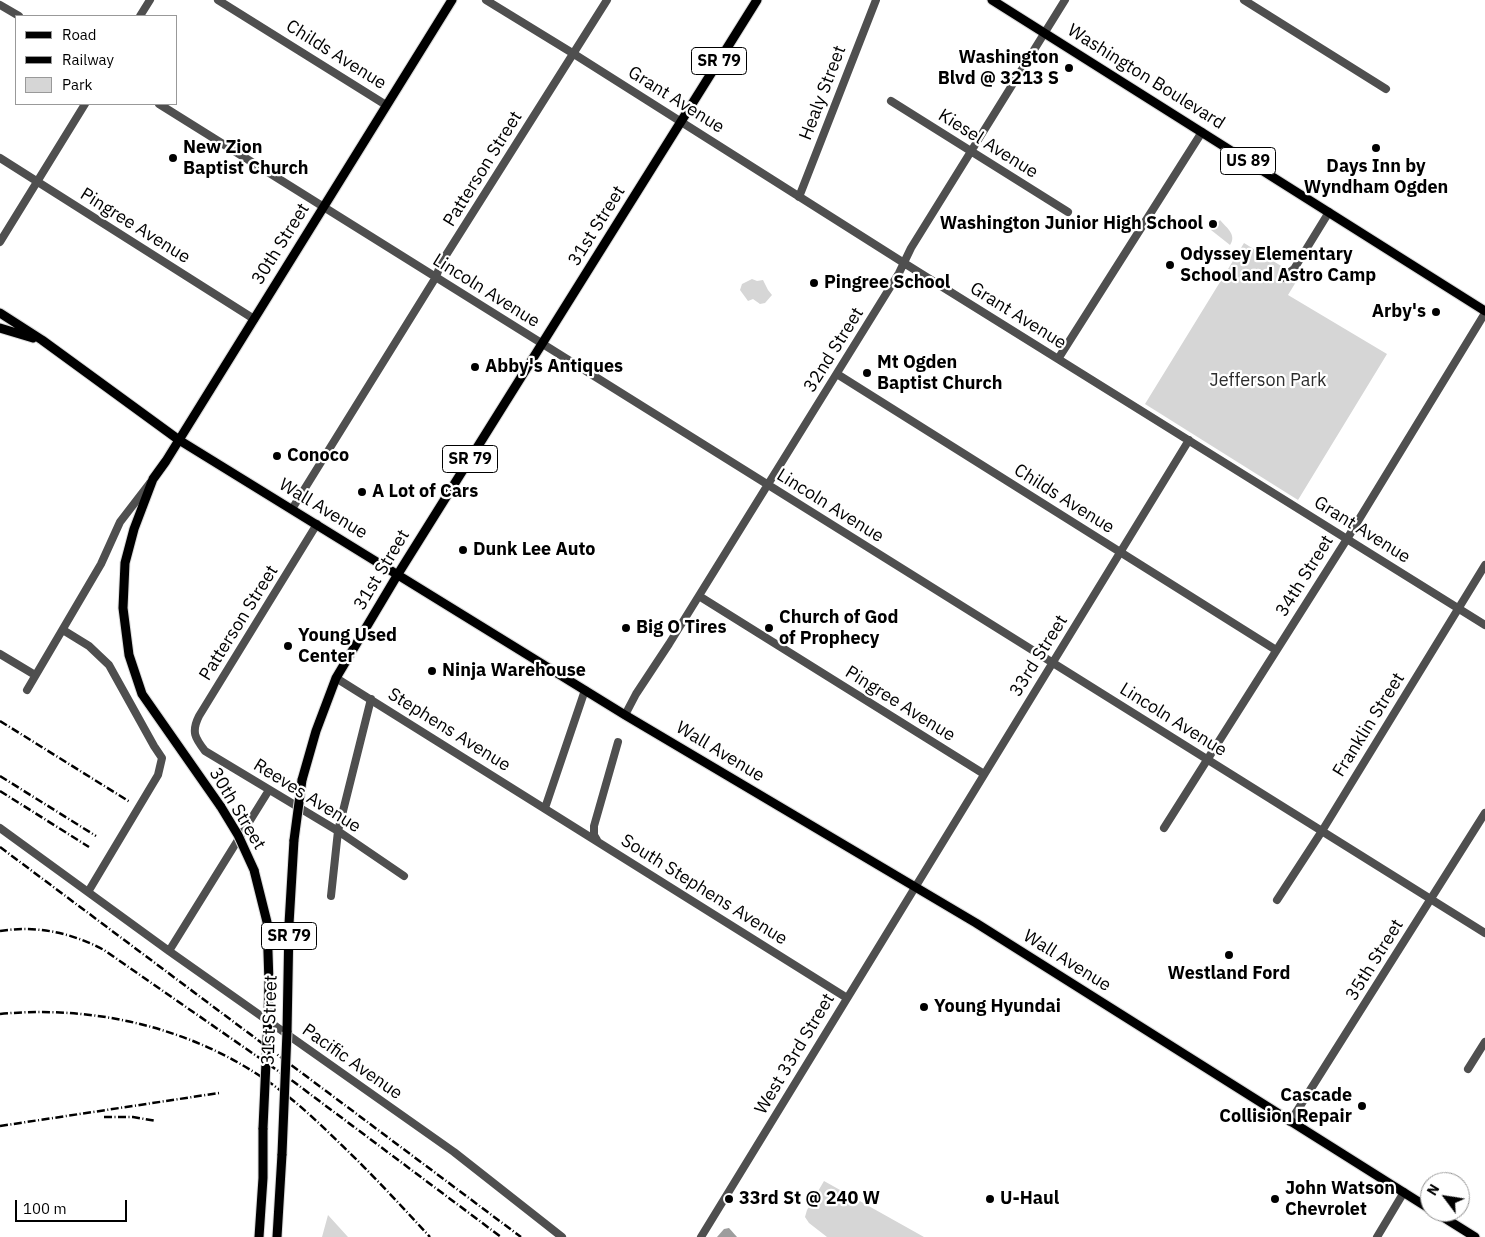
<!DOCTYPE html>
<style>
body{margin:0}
#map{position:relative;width:1485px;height:1237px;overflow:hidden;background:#fff;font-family:"IBM Plex Sans",sans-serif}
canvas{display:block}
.legend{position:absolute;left:15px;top:15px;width:162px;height:90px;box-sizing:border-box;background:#fff;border:1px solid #999;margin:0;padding:6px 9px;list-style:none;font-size:15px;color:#000}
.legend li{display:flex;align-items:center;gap:10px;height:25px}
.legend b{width:25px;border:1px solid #999}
.north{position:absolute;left:1420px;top:1172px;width:50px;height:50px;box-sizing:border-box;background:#fff;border:1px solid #999;border-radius:50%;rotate:301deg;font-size:14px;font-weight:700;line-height:20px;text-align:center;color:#000}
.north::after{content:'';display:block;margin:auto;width:18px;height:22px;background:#000;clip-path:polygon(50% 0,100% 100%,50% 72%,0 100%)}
.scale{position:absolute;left:15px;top:1200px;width:112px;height:22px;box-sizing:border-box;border:2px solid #000;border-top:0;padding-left:6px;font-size:15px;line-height:18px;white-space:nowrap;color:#000;-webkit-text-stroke:4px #fff;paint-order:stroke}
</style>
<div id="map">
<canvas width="1485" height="1237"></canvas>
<ul class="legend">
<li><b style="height:6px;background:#000"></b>Road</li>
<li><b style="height:6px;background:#000"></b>Railway</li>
<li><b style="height:14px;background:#d6d6d6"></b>Park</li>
</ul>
<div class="north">N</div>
<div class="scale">100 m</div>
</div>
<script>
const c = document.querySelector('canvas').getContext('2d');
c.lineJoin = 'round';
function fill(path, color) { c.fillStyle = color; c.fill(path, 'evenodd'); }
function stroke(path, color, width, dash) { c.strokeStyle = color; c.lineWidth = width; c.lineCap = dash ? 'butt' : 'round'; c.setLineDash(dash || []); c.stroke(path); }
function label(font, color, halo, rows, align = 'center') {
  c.font = font + ' "IBM Plex Sans",sans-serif'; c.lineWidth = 4.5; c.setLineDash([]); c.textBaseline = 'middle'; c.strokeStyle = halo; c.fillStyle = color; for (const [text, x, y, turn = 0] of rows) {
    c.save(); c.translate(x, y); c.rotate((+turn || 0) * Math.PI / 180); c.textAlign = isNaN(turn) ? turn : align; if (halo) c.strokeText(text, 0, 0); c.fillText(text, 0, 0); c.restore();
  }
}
const green = new Path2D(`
 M1220 220C1227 228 1237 235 1230 245L1211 230Z
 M1244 243 1299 277 1288 295 1387 354 1298 500 1145 404Z
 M752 279 757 281 763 280 768 290 772 295 765 303 760 304 753 299 748 301 740 290 742 284Z
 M824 1181 924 1237H827L809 1223 805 1217 807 1210Z
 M328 1215 348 1237H322Z`);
const water = new Path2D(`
 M729 1228 737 1237H717L724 1229Z`);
const minor = new Path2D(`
 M218 0 386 105
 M486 0 574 54 904 263 1485 625
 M1244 0 1386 89
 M0 5 19 16
 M140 16 150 0
 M891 101 1068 212
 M159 104 1485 933
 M0 158 254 319
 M799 197 876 0
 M0 242 85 104
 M1282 278 1294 269 1329 212
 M1058 359 1202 132
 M837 374 1276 650
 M292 509 436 277 441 263 607 0
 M317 524 199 716C191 732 195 738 205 751L338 831 404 876
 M699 596 984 774
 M63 630 89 646 109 665 154 746 162 758 158 775 88 892
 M0 654 35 675
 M336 678 847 998
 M27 690 101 564 120 522 150 483
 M625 715 636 694 669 644 899 273 911 248 1065 0
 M545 808 585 690
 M0 828 169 951 454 1152 562 1237
 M1164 828 1347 539 1485 313
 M597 840 594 835V826L618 742
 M331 896 338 831 371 699
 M1277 900 1322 831 1485 565
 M169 951 269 790
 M1468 1069 1485 1042
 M1290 1122 1485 813
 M701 1237 1189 440
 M1377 1237 1404 1192`);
const major = new Path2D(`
 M992 0 1485 311
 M0 313 42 340 179 440 625 715 976 923 1430 1209
 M0 328 33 338
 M302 780 316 731 336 678 398 574 757 0
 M221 807 142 694 129 655 123 608 125 563 134 529 153 479 166 461 452 0
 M254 870 267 922 269 983 268 1018
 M287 1032 289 924 294 840
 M1435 1212 1475 1237
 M259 1237 263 1178V1128
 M277 1237 282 1154`);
const rail = new Path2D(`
 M0 721 130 802
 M0 776 96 836
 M0 791 89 847
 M0 847 521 1237
 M0 931C37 925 72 933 104 950L294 1082 501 1237
 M0 1014C93 1005 189 1027 266 1080 300 1103 328 1132 357 1160 382 1185 406 1211 430 1237
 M104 1117H133L156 1121
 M0 1126 219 1093`);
const majorBridge = new Path2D(`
 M221 807 238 835 254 870
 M294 840 302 780
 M263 1128 268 1018
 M282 1154 287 1032`);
const markers = [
 [1069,68,5,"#000"],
 [1376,148,5,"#000"],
 [173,158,5,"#000"],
 [1213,224,5,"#000"],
 [1170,265,5,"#000"],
 [814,283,5,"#000"],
 [1436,312,5,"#000"],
 [475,367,5,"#000"],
 [867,373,5,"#000"],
 [277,456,5,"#000"],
 [362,492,5,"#000"],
 [463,550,5,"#000"],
 [626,628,5,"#000"],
 [769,628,5,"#000"],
 [288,646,5,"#000"],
 [432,671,5,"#000"],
 [1229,955,5,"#000"],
 [924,1007,5,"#000"],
 [1362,1106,5,"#000"],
 [729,1199,5,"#000"],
 [990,1199,5,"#000"],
 [1275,1199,5,"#000"]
];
const shields = [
 [719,61,55],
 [1248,161,55],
 [470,459,55],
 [289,936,55]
];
const shieldNames = [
 ["SR 79",719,61],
 ["US 89",1248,161],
 ["SR 79",470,459],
 ["SR 79",289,936]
];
const streetNames = [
 ["Childs Avenue",336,55,32],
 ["Washington Boulevard",1146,77,32],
 ["Healy Street",823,93,-69],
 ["Grant Avenue",676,100,32],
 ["Kiesel Avenue",988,144,32],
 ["Patterson Street",483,169,-58],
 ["Pingree Avenue",135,226,32],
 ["31st Street",597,226,-58],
 ["30th Street",281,244,-58],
 ["Lincoln Avenue",486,291,32],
 ["Grant Avenue",1018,316,32],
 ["32nd Street",834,350,-58],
 ["Childs Avenue",1064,499,32],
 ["Lincoln Avenue",830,506,32],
 ["Wall Avenue",323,509,31],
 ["Grant Avenue",1362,530,32],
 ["31st Street",382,570,-59],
 ["34th Street",1305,576,-58],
 ["Patterson Street",239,623,-58],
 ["33rd Street",1039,656,-58],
 ["Pingree Avenue",900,704,32],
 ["Lincoln Avenue",1173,720,32],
 ["Franklin Street",1369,725,-58],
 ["Stephens Avenue",449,730,32],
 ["Wall Avenue",720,752,31],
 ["Reeves Avenue",307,796,32],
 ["30th Street",237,809,59],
 ["South Stephens Avenue",704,890,32],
 ["35th Street",1375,960,-58],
 ["Wall Avenue",1067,961,32],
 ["31st Street",270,1020,-88],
 ["West 33rd Street",795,1054,-59],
 ["Pacific Avenue",352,1062,35]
];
const poiNames = [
 ["Washington",1059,58,"right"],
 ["Blvd @ 3213 S",1059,79,"right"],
 ["New Zion",183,148],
 ["Baptist Church",183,169],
 ["Days Inn by",1376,167,"center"],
 ["Wyndham Ogden",1376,188,"center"],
 ["Washington Junior High School",1203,224,"right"],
 ["Odyssey Elementary",1180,255],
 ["School and Astro Camp",1180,276],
 ["Pingree School",824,283],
 ["Arby's",1426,312,"right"],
 ["Mt Ogden",877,363],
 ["Baptist Church",877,384],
 ["Abby's Antiques",485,367],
 ["Conoco",287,456],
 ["A Lot of Cars",372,492],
 ["Dunk Lee Auto",473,550],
 ["Church of God",779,618],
 ["of Prophecy",779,639],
 ["Big O Tires",636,628],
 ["Young Used",298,636],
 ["Center",298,657],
 ["Ninja Warehouse",442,671],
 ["Westland Ford",1229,974,"center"],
 ["Young Hyundai",934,1007],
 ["Cascade",1352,1096,"right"],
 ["Collision Repair",1352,1117,"right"],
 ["John Watson",1285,1189],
 ["Chevrolet",1285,1210],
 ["33rd St @ 240 W",739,1199],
 ["U-Haul",1000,1199]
];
const parkNames = [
 ["Jefferson Park",1268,381]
];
fill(green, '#d6d6d6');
fill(water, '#9d9d9d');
stroke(major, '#dbdbdb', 11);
stroke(minor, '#4f4f4f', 8);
stroke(major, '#000', 9);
stroke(rail, '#000', 2.5, [8, 2.5, 1, 2.5]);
stroke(majorBridge, '#dbdbdb', 11, []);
stroke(majorBridge, '#000', 9);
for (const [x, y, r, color] of markers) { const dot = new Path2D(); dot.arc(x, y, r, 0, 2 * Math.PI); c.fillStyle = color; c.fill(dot); stroke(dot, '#fff', 2); }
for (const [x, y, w] of shields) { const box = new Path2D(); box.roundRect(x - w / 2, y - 13.5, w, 27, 4); c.fillStyle = '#fff'; c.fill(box); stroke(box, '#000', 1); }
label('bold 16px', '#000', null, shieldNames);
label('18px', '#000', '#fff', streetNames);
label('bold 18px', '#000', '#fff', poiNames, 'left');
label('18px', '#2d2d2d', '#fff', parkNames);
</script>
